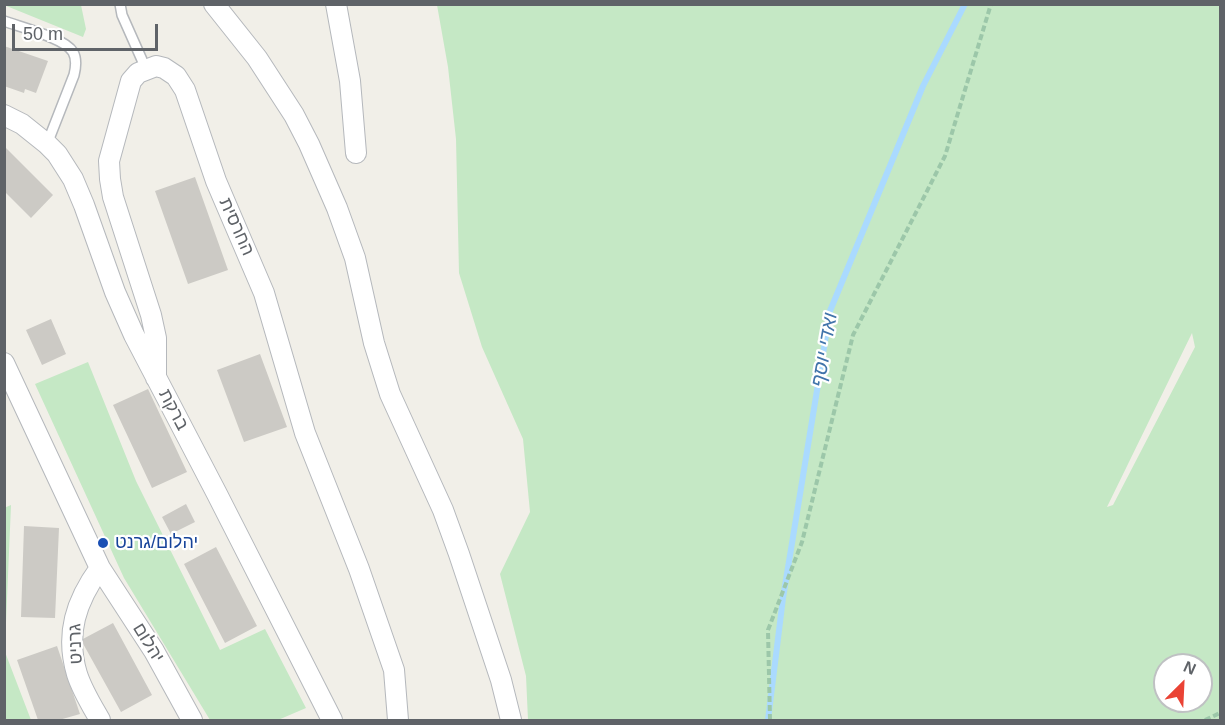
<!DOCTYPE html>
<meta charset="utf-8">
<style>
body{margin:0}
#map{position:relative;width:1225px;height:725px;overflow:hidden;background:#f1efe8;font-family:Helvetica,sans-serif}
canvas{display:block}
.frame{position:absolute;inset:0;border:6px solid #5f6368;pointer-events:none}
.north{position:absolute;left:1153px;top:653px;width:60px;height:60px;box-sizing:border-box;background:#fff;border:2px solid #bfc1c3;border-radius:50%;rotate:24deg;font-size:16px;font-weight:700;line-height:24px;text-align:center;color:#5f6368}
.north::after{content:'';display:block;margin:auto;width:21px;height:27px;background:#ea4335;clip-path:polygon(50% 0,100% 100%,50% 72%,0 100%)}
.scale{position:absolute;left:12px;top:24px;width:146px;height:27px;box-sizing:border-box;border:3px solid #5f6368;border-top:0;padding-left:8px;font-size:18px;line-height:21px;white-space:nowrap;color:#5f6368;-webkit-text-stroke:4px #fff;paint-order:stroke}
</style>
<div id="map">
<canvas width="1225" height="725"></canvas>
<div class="frame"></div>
<div class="north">N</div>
<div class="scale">50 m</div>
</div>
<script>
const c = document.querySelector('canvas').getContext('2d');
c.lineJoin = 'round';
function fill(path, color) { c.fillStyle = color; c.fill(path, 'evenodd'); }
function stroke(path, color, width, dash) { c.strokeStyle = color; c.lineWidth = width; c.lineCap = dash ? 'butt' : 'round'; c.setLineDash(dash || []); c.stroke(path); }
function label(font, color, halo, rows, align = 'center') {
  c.font = font + ' Helvetica,Heebo,sans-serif'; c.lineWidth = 4.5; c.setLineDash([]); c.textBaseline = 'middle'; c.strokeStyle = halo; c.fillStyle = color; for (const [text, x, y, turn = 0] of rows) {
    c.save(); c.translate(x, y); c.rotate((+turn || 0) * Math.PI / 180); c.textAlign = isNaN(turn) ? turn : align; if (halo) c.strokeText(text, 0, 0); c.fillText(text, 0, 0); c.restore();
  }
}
const green = new Path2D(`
 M4 5H81L86 29 83 37Z
 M437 5H1220V720H528L526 676 500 574 530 512 523 439 482 347 459 273 456 139 448 67ZM1192 333 1195 347 1113 505 1107 507ZM1165 665H1201V701H1165Z
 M88 362 136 481 220 650 265 629 306 708 278 720H210L124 578 35 384Z
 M11 505 5 646 4 508Z
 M5 652 31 720H5Z`);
const stream = new Path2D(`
 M768 720 783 598 830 311 923 86 965 4`);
const building = new Path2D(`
 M4 46 48 61 36 93 25 89 24 93 4 86Z
 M5 147 53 195 31 218 5 192Z
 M195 177 228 270 188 284 155 191Z
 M51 319 66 354 42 365 26 330Z
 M260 354 287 427 244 442 217 370Z
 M148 389 187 472 152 488 113 405Z
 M186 504 195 522 171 534 162 517Z
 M24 526 59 528 55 618 21 617Z
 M216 547 257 626 225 643 184 564Z
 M113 623 152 695 121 712 81 640Z
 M57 646 80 714 59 720H38L17 660Z`);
const path = new Path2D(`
 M770 720 768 630 802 542 853 335 945 156 991 4
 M1205 720 1220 713`);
const lane = new Path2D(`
 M120 4 122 15 146 69
 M4 21C20 27 65 38 73 52 77 59 76 67 74 75L47 144`);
const street = new Path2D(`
 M214 4 257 58 294 115 309 144 337 208 355 258 374 343 390 394 443 510 459 554 501 680 511 720
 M336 4 350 81 356 153
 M4 115 22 124 47 144 57 154 73 179 84 205 115 292 134 335 217 494 332 720
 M4 363 100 568 154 651 192 720
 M156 378V338L151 315 113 197 110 179 109 161 131 81 138 73 156 66 164 68 176 76 185 90 216 181 264 293 305 433 359 569 394 670 398 720
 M100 720C92 706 82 690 77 674 65 634 76 601 100 568`);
const markers = [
 [103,543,6,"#1a4fb4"]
];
const streetNames = [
 ["החרסית",236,227,66],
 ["ברקת",173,410,62],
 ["יהלום",148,643,58],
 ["גרניט",76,644,-92]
];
const transitNames = [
 ["יהלום/גרנט",115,543]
];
const waterNames = [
 ["ואדי יוסף",825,350,-80]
];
fill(green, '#c5e8c5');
stroke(stream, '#aadaff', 6);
fill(building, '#cccac5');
stroke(lane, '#b5b8bc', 12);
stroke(street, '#b5b8bc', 22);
stroke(path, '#9cc7a9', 4, [6, 3]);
stroke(lane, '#fff', 9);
stroke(street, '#fff', 20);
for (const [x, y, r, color] of markers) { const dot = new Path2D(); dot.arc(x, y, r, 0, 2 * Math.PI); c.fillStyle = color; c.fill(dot); stroke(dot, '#fff', 2); }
label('18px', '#5f6368', '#fff', streetNames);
label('18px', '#164399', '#fff', transitNames, 'left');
label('italic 20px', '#4174aa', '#fff', waterNames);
</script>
